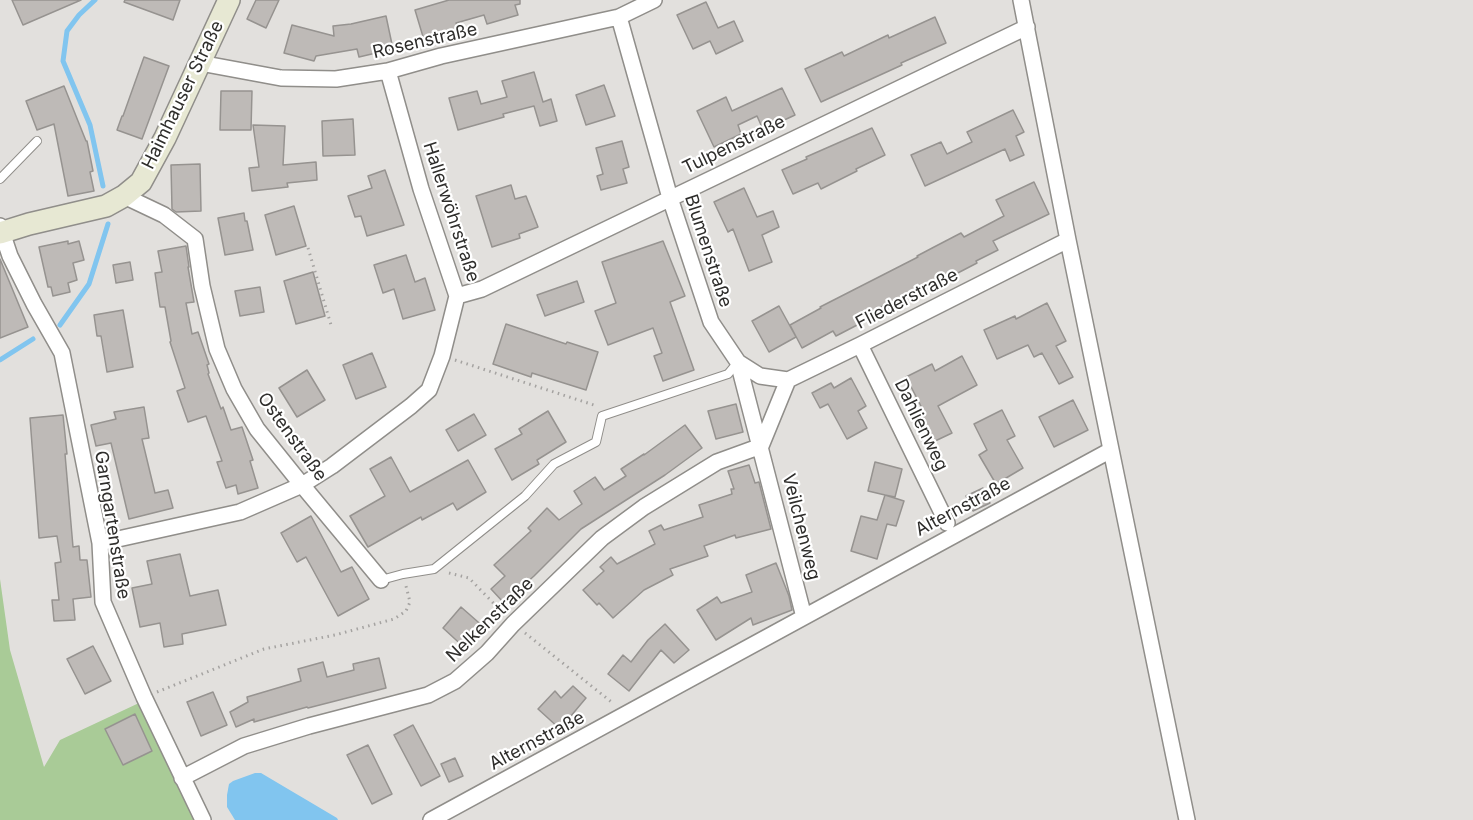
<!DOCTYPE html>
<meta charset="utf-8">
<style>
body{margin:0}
canvas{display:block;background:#e2e0dd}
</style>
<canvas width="1473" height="820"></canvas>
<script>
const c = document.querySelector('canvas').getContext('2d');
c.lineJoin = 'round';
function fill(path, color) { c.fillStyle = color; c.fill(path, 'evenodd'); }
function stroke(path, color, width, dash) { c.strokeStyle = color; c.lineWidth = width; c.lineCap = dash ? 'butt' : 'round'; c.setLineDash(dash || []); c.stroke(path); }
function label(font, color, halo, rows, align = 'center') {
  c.font = font + ' Inter,sans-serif'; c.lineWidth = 4.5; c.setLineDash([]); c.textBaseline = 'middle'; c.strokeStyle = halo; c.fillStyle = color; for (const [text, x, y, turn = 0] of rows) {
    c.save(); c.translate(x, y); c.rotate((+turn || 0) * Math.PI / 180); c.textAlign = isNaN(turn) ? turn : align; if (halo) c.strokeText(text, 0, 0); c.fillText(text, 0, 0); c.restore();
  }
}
const green = new Path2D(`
 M0 579 10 650 44 767 60 740 139 703 199 820H0Z`);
const water = new Path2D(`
 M255 773H261L337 818 338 820H235L227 807V795L229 784 233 781Z`);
const stream = new Path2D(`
 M95 0 79 15 67 31 63 61 90 125 103 186
 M60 325 89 284 108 224
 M0 360 33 339`);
const building = new Path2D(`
 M12 0H81L23 25Z
 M125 0H180L173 20 124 2Z
 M256 0H279L266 28 247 19Z
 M449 0H520V4L515 5 518 15 487 24 484 15 456 23 459 30 424 40 415 10Z
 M706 2 718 28 734 21 743 41 716 54 710 41 693 49 677 15Z
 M386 16 393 49 359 57 357 49 316 56 314 61 284 53 292 25 334 36 333 26 351 24Z
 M935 17 946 43 901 63 902 65 821 102 805 69 842 52 844 56 888 35 889 38Z
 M144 57 169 66 142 139 117 130 122 116H123Z
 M534 72 543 102 551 99 557 121 540 126 534 106 503 114 504 117 458 130 449 98 477 91 481 104 507 97 502 81Z
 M604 85 615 116 586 125 576 95Z
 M64 86 86 141H87L93 171 90 172 94 191 68 196 54 124 37 130 26 101Z
 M782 88 795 115 765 129 763 124 761 125 757 116 738 125 741 134 714 147 697 111 726 97 732 111Z
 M221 91H252L251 130H220Z
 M1013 110 1024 132 1016 136 1024 155 1010 161 1005 149 925 186 911 155 941 142 947 154 972 142 967 132Z
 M353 119 355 155 323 156 322 121Z
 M253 125 285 126 283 165 316 162 317 180 287 183 288 187 252 191 249 168 259 167Z
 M872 128 885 155 856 169 857 171 821 189 818 183 793 194 782 170 807 159 806 157Z
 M622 141 629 167 623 169 627 183 601 190 597 176 603 174 596 148Z
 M200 164 201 211 176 212 172 209 171 165Z
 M385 170 404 225 367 236 361 216 355 217 348 196 372 188 368 176Z
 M1034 182 1049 214 993 241 998 250 976 261 977 263 952 276 954 278 934 289 931 283 895 302 894 300 859 319 861 323 836 336 833 331 802 348 790 325 821 308 820 307 918 257 917 256 936 246 961 233 964 237 1004 216 996 200Z
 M511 185 515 199 526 196 538 227 519 234 520 238 492 247 476 196Z
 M744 188 757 217 773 211 779 227 762 235 772 262 749 271 733 229 728 232 714 202Z
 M294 206 306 246 276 255 265 215Z
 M244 213 245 221H247L253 250 225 255 218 218Z
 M68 241V244L79 241 84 260 73 263 77 280 68 283 70 292 53 296 51 287H48L39 247Z
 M663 241 685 296 670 302 694 370 663 381 654 356 662 353 653 328 608 345 595 311 616 303 602 262Z
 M186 246 189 267H188L194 302 186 303 192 334 198 332 209 364 207 365 209 373 208 374 221 409 223 407 231 430 242 427 253 460 250 461 258 488 238 494 236 485 226 488 217 462 222 461 206 416 188 422 177 391 185 388 170 342 171 341 165 307H160L155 273 162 272 158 251Z
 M406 255 415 282 425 278 435 310 403 319 394 289 383 293 374 265Z
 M0 259 28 327 0 338Z
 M130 262 133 280 116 283 113 265Z
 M313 272 325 316 296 324 284 281Z
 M577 281 584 302 545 316 537 295Z
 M260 287 264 312 240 316 235 291Z
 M1047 303 1066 341 1056 346 1073 377 1059 384 1042 353 1034 357 1028 345 997 359 984 330 1015 316 1016 319Z
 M779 306 796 337 769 352 752 321Z
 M123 310 133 367 107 372 101 336H97L94 315Z
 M506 324 566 344 567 342 598 352 586 390 532 373 531 377 493 364Z
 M372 353 386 387 356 399 343 365Z
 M962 356 977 385 938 406 952 433 933 442 921 416 925 414 906 377 932 364 935 371Z
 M307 370 325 400 297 417 279 388Z
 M851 378 866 406 858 411 867 428 847 439 828 404 820 408 812 393 831 383 834 388Z
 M1073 400 1088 430 1054 447 1039 417Z
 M736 404 743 432 716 439 708 411Z
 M144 407 149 438 142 439 155 493 168 490 173 508 129 519 111 443 96 446 91 425 116 419 114 412Z
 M1002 410 1015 436 1007 440 1023 468 996 484 979 455 987 450 974 424Z
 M548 411 566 442 537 460 539 464 512 480 495 449 522 434 519 429Z
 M474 414 486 435 458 451 446 430Z
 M63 415 67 454H65L73 547 79 546 80 560H87L91 597 73 599 75 620 54 621 52 600H59L55 563 61 562 57 536 39 538 30 418Z
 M685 425 702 448 665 475 581 529 534 576 504 603 491 589 505 576 494 565 531 531 528 528 547 508 559 520 582 504 574 491 595 477 604 490 626 476 621 469 644 454V455Z
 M391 457 410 492 468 460 486 492 457 510 453 503 422 520 421 517 368 547 350 516 385 496 370 469Z
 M875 462 902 469 895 497 885 495 904 501 896 526 887 524 877 559 851 551 861 516 877 520 885 495 868 491Z
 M749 465 755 483 759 482 771 529 736 538 735 535 704 546 708 556 670 569 673 575 644 590 613 618 599 603 597 605 583 590 604 571 600 567 611 557 617 564 655 544 649 531 661 525 664 530 703 517 699 505 732 494 731 489H734L728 471Z
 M983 488 990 503 973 511 966 496Z
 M311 516 341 572 352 567 369 599 338 616 306 557 297 562 281 533Z
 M180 554 190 596 218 590 226 625 182 634 183 644 164 647 160 623 140 627 132 588 152 584 147 561Z
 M776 563 789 596 792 610 753 625 751 618 716 640 697 610 717 597 721 603 752 592 746 575Z
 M461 607 486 629 467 650 443 628Z
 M665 624 689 650 674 663 661 650 629 691 608 674 623 655 631 662 648 640Z
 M93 646 111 681 85 694 67 659Z
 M379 658 386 688 308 708 307 707 254 722V719L236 727 230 712 248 702 247 697 301 681 298 669 323 662 327 677 354 670 353 664Z
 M573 686 586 698 560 729 538 709 555 691 561 698Z
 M213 692 227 725 201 736 187 702Z
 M135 714 152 751 123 765 105 729Z
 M413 725 440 776 421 786 394 735Z
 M368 745 392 794 372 804 347 755Z
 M455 758 463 776 449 782 441 764Z`);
const path = new Path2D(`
 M308 248 331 325
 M455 360 597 406
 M449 573 469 578 503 613
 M525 633 614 704
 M157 692 264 649 335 635 394 619 406 611 410 602 406 586`);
const service = new Path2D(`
 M0 179 37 141
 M381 580 403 574 434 569 525 496 554 464 596 442 602 416 728 374 738 362`);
const minor = new Path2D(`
 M1021 0 1068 240 1187 820
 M619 17 670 198 711 322 738 362 760 376 788 380 860 345 1068 240
 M200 63 281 78 336 79 388 71 441 56 619 17 654 0
 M124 196 164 215 195 239 202 286 217 349 234 389 257 429 302 485 381 580
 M0 226 10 256 34 304 62 353 100 543 103 602 144 697 203 820
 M457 296 482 289 1027 27
 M860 345 947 523
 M738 362 804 617
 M100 543 240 512 302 485 332 466 411 406 429 390 442 356 457 296 421 189 388 71
 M182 778 244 746 309 726 428 695 455 681 487 653 513 624 602 538 644 507 717 462 761 446 788 380
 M431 820C659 698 884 572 1111 450`);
const secondary = new Path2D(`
 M0 233 29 224 106 206 124 196 141 182 165 138 229 0`);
const streetNames = [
 ["Rosenstraße",425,41,-13],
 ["Haimhauser Straße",183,95,-64],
 ["Tulpenstraße",734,145,-26],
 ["Hallerwöhrstraße",451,212,72],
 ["Blumenstraße",708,251,72],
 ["Fliederstraße",907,299,-27],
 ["Dahlienweg",921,425,64],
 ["Ostenstraße",292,437,54],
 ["Alternstraße",963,507,-28],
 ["Garngartenstraße",112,525,81],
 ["Veilchenweg",801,527,76],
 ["Nelkenstraße",490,620,-44],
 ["Alternstraße",537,741,-28]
];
fill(green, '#a9cb97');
fill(water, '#81c5ef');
stroke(stream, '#81c5ef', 5);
fill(building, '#bebab7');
stroke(building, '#969390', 1.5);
stroke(service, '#908e8a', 10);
stroke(minor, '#908e8a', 18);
stroke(secondary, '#908e8a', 24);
stroke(path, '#a5a3a1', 3, [1.5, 4.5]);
stroke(service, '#fff', 8);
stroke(minor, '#fff', 15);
stroke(secondary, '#e7e8d3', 21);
label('18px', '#2e2d2b', '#fff', streetNames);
</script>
